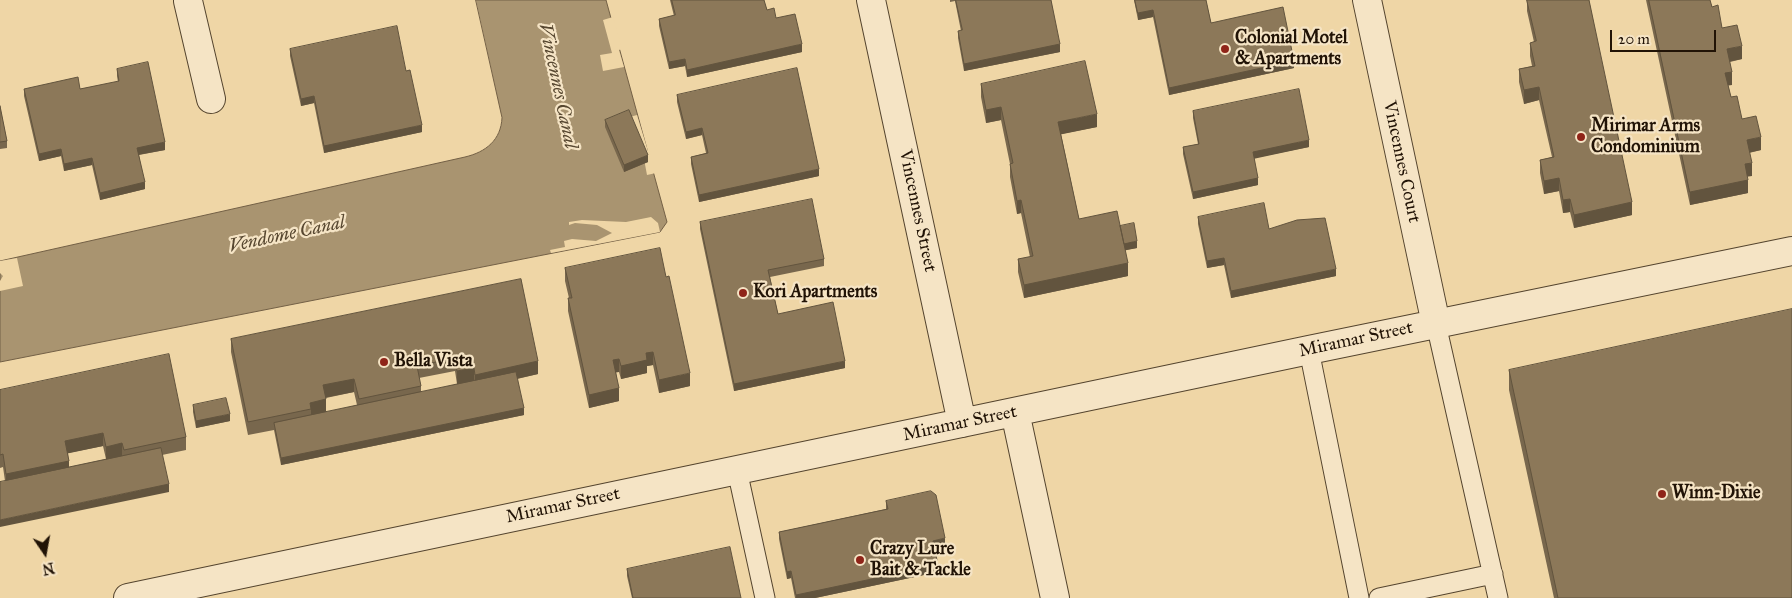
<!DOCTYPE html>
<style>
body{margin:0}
#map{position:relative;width:1792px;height:598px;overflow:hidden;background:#efd6a6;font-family:"IM FELL Great Primer",serif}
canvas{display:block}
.north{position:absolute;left:20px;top:528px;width:50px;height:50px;-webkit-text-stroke:4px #f5e4c5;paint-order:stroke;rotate:168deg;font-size:14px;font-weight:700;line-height:20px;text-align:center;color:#211306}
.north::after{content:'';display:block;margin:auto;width:18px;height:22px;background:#211306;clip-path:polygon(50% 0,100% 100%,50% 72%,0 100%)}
.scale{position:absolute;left:1610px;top:30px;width:106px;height:22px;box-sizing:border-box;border:2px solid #211306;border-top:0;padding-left:6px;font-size:15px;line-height:18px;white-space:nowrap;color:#211306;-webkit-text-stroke:4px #f5e4c5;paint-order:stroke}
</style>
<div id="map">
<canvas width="1792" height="598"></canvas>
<div class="north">N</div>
<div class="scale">20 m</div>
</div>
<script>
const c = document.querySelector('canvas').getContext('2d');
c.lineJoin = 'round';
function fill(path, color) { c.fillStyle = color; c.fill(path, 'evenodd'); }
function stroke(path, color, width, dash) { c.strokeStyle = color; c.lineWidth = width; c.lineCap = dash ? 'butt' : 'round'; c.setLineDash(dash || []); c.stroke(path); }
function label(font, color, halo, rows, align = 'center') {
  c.font = font + ' "IM FELL Great Primer",serif'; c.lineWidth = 4.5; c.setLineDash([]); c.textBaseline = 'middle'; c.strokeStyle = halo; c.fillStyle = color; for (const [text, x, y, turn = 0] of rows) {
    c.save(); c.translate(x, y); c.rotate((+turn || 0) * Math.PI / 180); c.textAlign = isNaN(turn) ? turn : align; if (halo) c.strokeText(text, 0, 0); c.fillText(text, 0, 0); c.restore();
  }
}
const water = new Path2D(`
 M476 0H606L667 222 660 232 0 362V261L465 157C486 152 501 140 502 118Z`);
const pier = new Path2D(`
 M613 17 622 49 619 50 624 67 603 71 600 55 612 53 603 20Z
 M637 115 648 151H650L656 173 647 175 644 159 626 118Z
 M651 217 658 223 660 232 551 253 550 250 565 247 564 241 572 239 596 241 612 233 597 225 575 223 569 225V222L582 220 626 222Z
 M17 258 23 286 0 291V281L3 276 0 273V261Z`);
const lane = new Path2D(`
 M1436 324 1498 598
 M1309 350 1359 598
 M737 470 765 598
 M1379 598 1493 574`);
const street = new Path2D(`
 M871 0 962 423
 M1367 0 1436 324
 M188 1 211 99
 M1015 412 1055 598
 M128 598 1309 350 1792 251`);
const wall = new Path2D(`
 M670 0H764L767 10 776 18 802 52 687 77 685 66 669 69 659 26V19L674 16Z
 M950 0H1051L1060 52 964 71 958 38V31H961L955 1 950 2Z
 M1134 0H1206L1211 23 1294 68 1169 95 1153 17 1138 20Z
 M1527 0H1589L1632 215 1574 228 1570 212 1563 213 1559 191 1544 194 1540 173V160L1552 157 1539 100 1524 104 1519 82V69L1532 66 1530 56V43L1534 42 1527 11Z
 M1646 0H1710L1712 7 1722 28 1742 59 1730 62 1732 85H1728L1731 97 1742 119 1761 150 1749 153 1752 176H1747L1748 193 1690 205Z
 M290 49 422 132 324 153 314 103 301 106 290 56Z
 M117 69 165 150 139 155 145 189 100 200 92 165 64 171 61 156 39 161 24 96V89H80L118 82 117 76Z
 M981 84 1097 127 1061 134 1079 219 1120 226 1137 248 1125 250 1128 276 1024 298 1018 272V259L1030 257 1021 213 1017 214 1010 177V164L1001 120 986 123 981 97Z
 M677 95 819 176 699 202 691 164V157L706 153 702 135 686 139 677 102Z
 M0 106 7 141V148L0 149Z
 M1193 111 1309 147 1254 158 1258 185 1193 199 1183 154V147L1198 144 1193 118Z
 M605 120 648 162 624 172 605 127Z
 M1198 217 1269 229 1336 276 1231 298 1224 265 1207 268 1198 224Z
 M700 222 824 259V266L770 277 778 314 845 368 734 391 700 229Z
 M565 268 690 386 659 393 653 365 647 366V373L621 379 619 372H616L619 401 589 408 568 311V298H569L565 281Z
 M521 279 538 374 517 379 524 415 281 465 274 430 248 435 231 352V339ZM455 371 457 384 421 392V386L419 378ZM354 392 357 405 326 412V398Z
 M1509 370 1792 598H1554L1509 390Z
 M0 390 186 437V450L162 455 169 492 5 481 3 467 0 468ZM103 446 106 459 69 467 68 453Z
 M193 405 230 421 196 428 193 412Z
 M886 501 945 545 934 547 938 572 815 598H795L791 578 787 579 779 539V532L886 509Z
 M627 569 741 598H632L627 576Z`);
const shadedWall = new Path2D(`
 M1153 10V17L1138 20V13Z
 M802 44V52L687 77V70Z
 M1060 44V52L964 71V64Z
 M1742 46V59L1727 62V49Z
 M685 59V66L669 69V62Z
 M1294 61V68L1169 95V88Z
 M1732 72V85L1725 86V73Z
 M1539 87V100L1524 104V90Z
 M314 96V103L301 106V99Z
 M1001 107V120L986 123V110Z
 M1097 114V127L1058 135V122Z
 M422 125V132L324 153V146Z
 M702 128V135L686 139V132Z
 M1761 137V150L1747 153V140Z
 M1309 140V147L1253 159V152Z
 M165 142V150L137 155V148Z
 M61 149V156L39 161V154Z
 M648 155V162L624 172V165Z
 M92 158V165L64 171V164Z
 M1752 163V176L1745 177V164Z
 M819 169V176L699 202V195Z
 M1258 178V185L1193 199V192Z
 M1559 178V191L1544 194V181Z
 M1748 180V193L1690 205V192Z
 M145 182V189L100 200V193Z
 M1570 199V212L1563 213V200Z
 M1021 200V213L1017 214V201Z
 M1632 202V215L1574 228V215Z
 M1137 241V248L1122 251V244Z
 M1224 258V265L1207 268V261Z
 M1128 263V276L1024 298V285Z
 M1336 269V276L1231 298V291Z
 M653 352V365L647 366V373L621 379V366L646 353Z
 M619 359V372L613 373V360Z
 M538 361V374L475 388V375Z
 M845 361V368L734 391V384Z
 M474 368V381L457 384V371Z
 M690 373V386L659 393V380Z
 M354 379V392L323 398V385Z
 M619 388V401L589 408V395Z
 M326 399V412L311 415V409L310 403Z
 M524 408V415L281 465V458Z
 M230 414V421L196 428V421Z
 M103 433V446L65 454V441Z
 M122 443V456L106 460V447Z
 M69 461V474L6 487V474Z
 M169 484V492L0 527V520Z
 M945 538V545L933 548V541Z
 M938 565V572L815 598H796V595Z
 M791 571V578L787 579V572Z`);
const building = new Path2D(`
 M672 0H764L767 10 774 8 776 18 795 14 802 44 687 70 685 59 669 62 659 19 675 15Z
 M956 0H1051L1060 44 964 64 958 31 962 30Z
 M1135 0H1206L1211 23 1283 7 1294 61 1169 88 1153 10 1138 13Z
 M1527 0H1589L1632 202 1574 215 1570 199 1563 200 1559 178 1544 181 1540 160 1554 157 1539 87 1524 90 1519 69 1535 66 1530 43 1536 41Z
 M1649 0H1710L1712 7 1718 5 1722 28 1737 25 1742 46 1727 49 1732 72 1725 73 1731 97 1737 96 1742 119 1756 116 1761 137 1747 140 1752 163 1745 164 1748 180 1690 192Z
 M397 26 406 71 410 70 422 125 324 146 314 96 301 99 290 49Z
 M1085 61 1097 114 1058 122 1079 219 1117 211 1128 263 1024 285 1018 259 1033 256 1021 200 1017 201 1010 164 1013 163 1001 107 986 110 981 84Z
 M148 62 165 142 137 148 145 182 100 193 92 158 64 164 61 149 39 154 24 89 78 77 80 89 119 81 117 69Z
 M797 68 819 169 699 195 691 157 708 153 702 128 686 132 677 95Z
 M1299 89 1309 140 1253 152 1258 178 1193 192 1183 147 1199 144 1193 111Z
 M0 106 7 141 0 142Z
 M629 110 648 155 624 165 605 120Z
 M812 199 824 259 768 270 778 314 833 302 845 361 734 384 700 222Z
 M1264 203 1269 229 1297 220 1325 218 1336 269 1231 291 1224 258 1207 261 1198 217Z
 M1134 223 1137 241 1124 244 1120 226Z
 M660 248 666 277 669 276 690 373 659 380 653 352 646 353 647 360 621 366 619 359 613 360 619 388 589 395 568 298H572L565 268Z
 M521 279 538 361 475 375 474 368 457 371 455 358 417 366 421 386 359 399 354 379 323 385 326 399 310 403 311 409 248 422 231 339Z
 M1792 309V598H1558L1509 370Z
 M169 354 186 437 124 450 122 443 106 447 103 433 65 441 69 461 6 474 3 454 0 455V390Z
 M516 372 524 408 281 458 274 423Z
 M226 398 230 414 196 421 193 405Z
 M161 448 169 484 0 520V482Z
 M931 491 936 495 945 538 933 541 938 565 796 595 791 571 787 572 779 532 888 509 886 501Z
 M730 547 741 598H633L627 569Z`);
const markers = [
 [1225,49,5,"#8f2418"],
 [1581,137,5,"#8f2418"],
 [743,293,5,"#8f2418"],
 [384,362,5,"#8f2418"],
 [1662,494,5,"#8f2418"],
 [860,560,5,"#8f2418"]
];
const poiNames = [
 ["Colonial Motel",1235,39],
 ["& Apartments",1235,60],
 ["Mirimar Arms",1591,127],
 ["Condominium",1591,148],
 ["Kori Apartments",753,293],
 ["Bella Vista",394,362],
 ["Winn-Dixie",1672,494],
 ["Crazy Lure",870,550],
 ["Bait & Tackle",870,571]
];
const streetNames = [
 ["Vincennes Court",1401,162,78],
 ["Vincennes Street",917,211,78],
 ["Miramar Street",1356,340,-12],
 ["Miramar Street",960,424,-12],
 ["Miramar Street",563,506,-12]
];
const waterNames = [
 ["Vincennes Canal",557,86,78],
 ["Vendome Canal",287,235,-12]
];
fill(water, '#a99470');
stroke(water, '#736046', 1);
fill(pier, '#efd6a6');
stroke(lane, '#54442e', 21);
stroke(street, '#54442e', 30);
stroke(lane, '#f5e4c5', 19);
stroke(street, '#f5e4c5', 28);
fill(wall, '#78674d');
fill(shadedWall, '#62543e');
fill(building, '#8c7859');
stroke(building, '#62543e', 1);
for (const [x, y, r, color] of markers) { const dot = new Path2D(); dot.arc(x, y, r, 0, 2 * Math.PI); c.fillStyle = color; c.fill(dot); stroke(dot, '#f5e4c5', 2); }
label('bold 18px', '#211306', '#f5e4c5', poiNames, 'left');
label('18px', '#211306', '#f5e4c5', streetNames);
label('italic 19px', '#574730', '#f5e4c5', waterNames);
</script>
